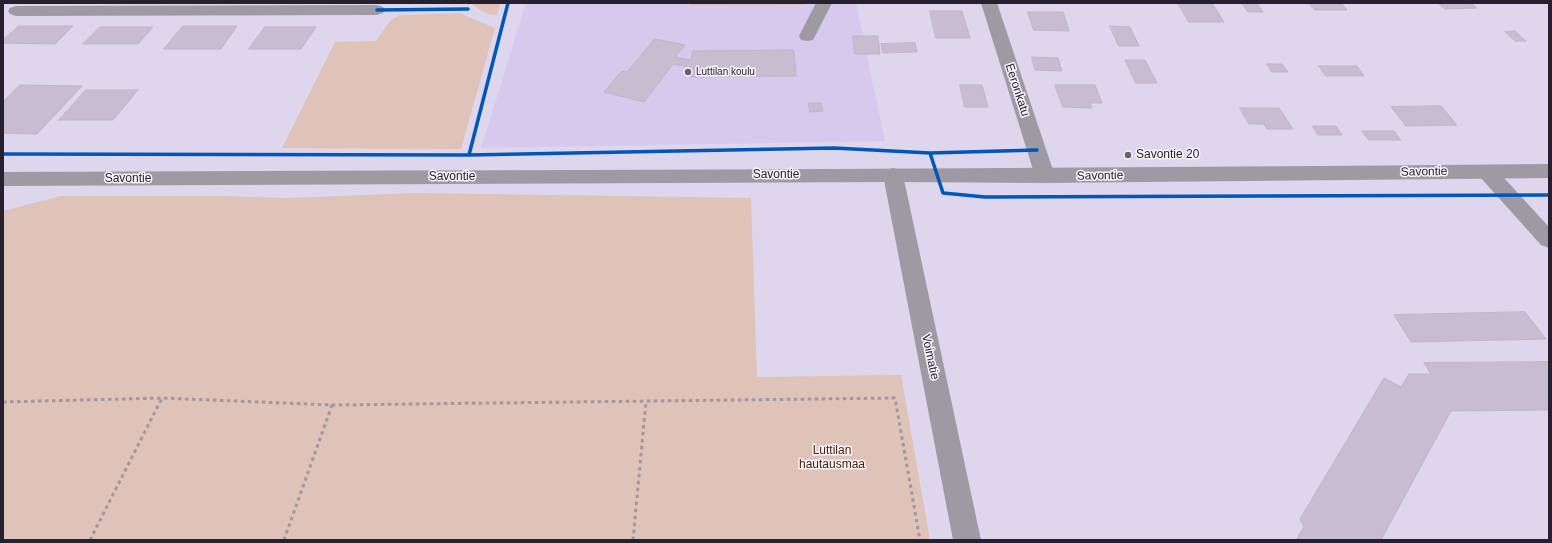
<!DOCTYPE html>
<style>
body{margin:0}
#map{position:relative;width:1552px;height:543px;overflow:hidden;background:#ded6ec;font-family:Arial,sans-serif}
canvas{display:block}
.frame{position:absolute;inset:0;border:4px solid #26202f;pointer-events:none}
</style>
<div id="map">
<canvas width="1552" height="543"></canvas>
<div class="frame"></div>
</div>
<script>
const c = document.querySelector('canvas').getContext('2d');
c.lineJoin = 'round';
function fill(path, color) { c.fillStyle = color; c.fill(path, 'evenodd'); }
function stroke(path, color, width, dash) { c.strokeStyle = color; c.lineWidth = width; c.lineCap = dash ? 'butt' : 'round'; c.setLineDash(dash || []); c.stroke(path); }
function label(font, color, halo, rows, align = 'center') {
  c.font = font + ' Arial,sans-serif'; c.lineWidth = 3; c.setLineDash([]); c.textBaseline = 'middle'; c.strokeStyle = halo; c.fillStyle = color; for (const [text, x, y, turn = 0] of rows) {
    c.save(); c.translate(x, y); c.rotate((+turn || 0) * Math.PI / 180); c.textAlign = isNaN(turn) ? turn : align; if (halo) c.strokeText(text, 0, 0); c.fillText(text, 0, 0); c.restore();
  }
}
const built = new Path2D(`
 M526 3H856L885 141 481 148Z`);
const green = new Path2D(`
 M471 3H500L497 15C487 15 479 10 471 3Z
 M690 3H805L803 5 690 6Z
 M459 13 495 28 461 149 282 148 335 42 376 41 390 21 399 15Z
 M415 193 751 198 757 377 901 375 930 540H3V211L61 196H222L288 198Z`);
const building = new Path2D(`
 M1178 3H1212L1224 22H1189Z
 M1242 3H1257L1263 12H1248Z
 M1309 3H1341L1347 10H1315Z
 M1438 3H1471L1477 8 1445 9Z
 M930 11H962L970 38H936Z
 M1028 12H1063L1069 31 1034 30Z
 M19 26H73L55 44 3 43V40Z
 M183 26H237L221 49H164Z
 M1110 26 1130 27 1139 46H1119Z
 M100 27H153L138 44H83Z
 M265 27H316L301 49H249Z
 M1515 31 1526 41H1515L1505 32Z
 M853 36H878L880 54H855Z
 M655 39 685 45 675 57 691 60 693 51 794 50 796 76 690 77V67L673 64 644 102 604 92 622 71 627 72Z
 M915 43 917 52 883 53 881 44Z
 M1032 57 1058 58 1062 71 1035 70Z
 M1125 60H1145L1157 83H1136Z
 M1267 64H1282L1288 72H1272Z
 M1319 66H1357L1364 76H1326Z
 M20 85 82 86 37 134 3 133V102Z
 M960 85H982L988 107H965Z
 M1055 85H1095L1102 103H1090L1092 108 1063 107Z
 M86 90H138L113 120H59Z
 M809 103H821L823 111 810 112Z
 M1441 106 1457 125 1406 126 1391 107Z
 M1240 108H1279L1293 129H1267L1264 124H1249Z
 M1313 126H1336L1342 135H1318Z
 M1362 131H1394L1401 140H1369Z
 M1525 312 1546 339 1411 342 1394 315Z
 M1549 362V410L1451 411 1381 540H1296L1304 527 1300 519 1384 378 1401 387 1409 374H1431L1424 363Z`);
const path = new Path2D(`
 M3 402 162 398 332 405 895 398 920 540
 M90 540 162 398
 M284 540 332 405
 M633 540 646 401`);
const minor = new Path2D(`
 M816 3H832L813 40 807 41 801 40 799 36Z
 M981 3H997L1055 176 1052 181 1045 183 1038 181 1035 176Z
 M377 5 383 7 385 10 383 13 377 15 16 16 10 14 8 11 10 8 16 6Z
 M1487 165 1494 167 1549 227V248L1541 245 1480 177 1477 172 1480 167Z
 M893 168 900 170 903 175 981 540H953L883 175 886 170Z`);
const tertiary = new Path2D(`
 M1549 164V178L1045 183 893 182 3 186V172C518 170 1034 169 1549 164Z`);
const cycleway = new Path2D(`
 M377 10 468 9
 M930 153 943 193 985 197 1549 195
 M3 154 469 155 834 148 930 153 1037 150
 M469 155 508 3`);
const markers = [
 [688,72,4,"#666071"],
 [1128,155,4,"#666071"]
];
const farPoinames = [
 ["Luttilan koulu",696,72]
];
const streetNames = [
 ["Eeronkatu",1017,90,72],
 ["Savontie",1424,172,-1],
 ["Savontie",776,175],
 ["Savontie",1100,176,-1],
 ["Savontie",452,177],
 ["Savontie",128,179],
 ["Voimatie",930,357,78]
];
const poiNames = [
 ["Savontie 20",1136,155]
];
const parkNames = [
 ["Luttilan",832,451],
 ["hautausmaa",832,465]
];
fill(built, '#d6c9ed');
fill(green, '#dfc2b8');
fill(building, '#c8bcd0');
stroke(building, '#beb5c6', 1);
stroke(path, '#9d99a4', 3, [3.5, 3.5]);
fill(minor, '#9d9aa4');
fill(tertiary, '#9d9aa4');
stroke(cycleway, '#0057b8', 3.5);
for (const [x, y, r, color] of markers) { const dot = new Path2D(); dot.arc(x, y, r, 0, 2 * Math.PI); c.fillStyle = color; c.fill(dot); stroke(dot, '#f7f4fc', 1.5); }
label('10px', '#26202f', '#f7f4fc', farPoinames, 'left');
label('12px', '#26202f', '#f7f4fc', streetNames);
label('12px', '#26202f', '#f7f4fc', poiNames, 'left');
label('12px', '#462300', '#f7f4fc', parkNames);
</script>
